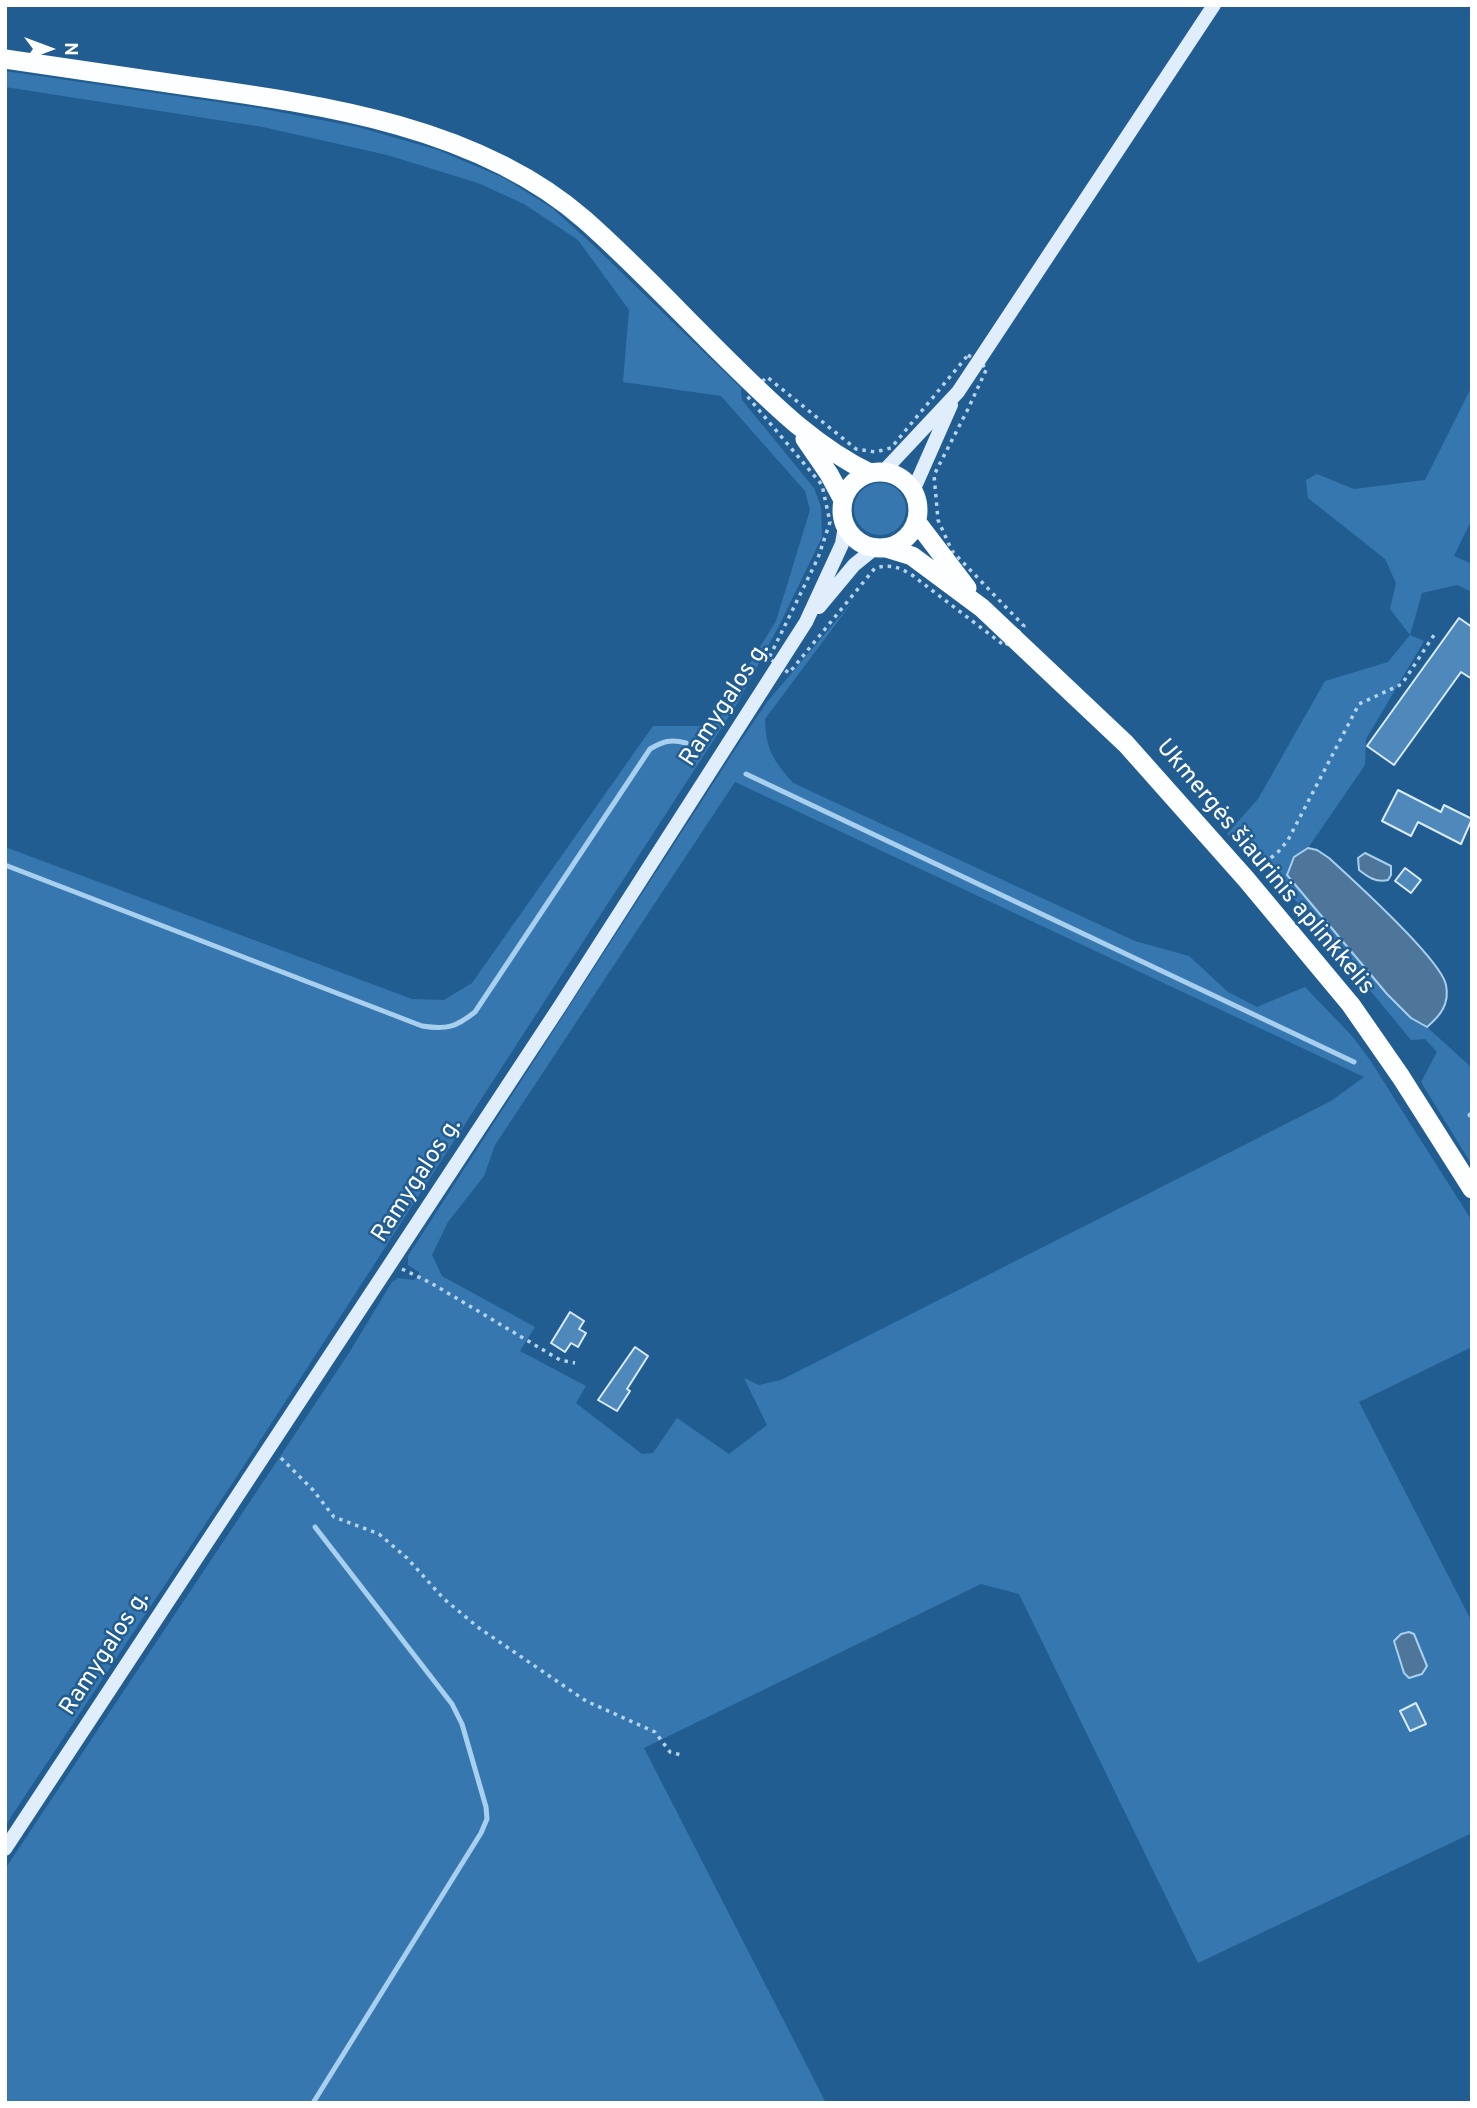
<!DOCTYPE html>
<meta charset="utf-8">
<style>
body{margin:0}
#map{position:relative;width:1477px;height:2108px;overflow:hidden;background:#225d92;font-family:Overpass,sans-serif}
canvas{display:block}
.frame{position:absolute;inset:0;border:7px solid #fff;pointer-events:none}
.north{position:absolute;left:14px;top:14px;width:70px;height:70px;-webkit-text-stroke:5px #225d92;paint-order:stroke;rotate:90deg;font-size:19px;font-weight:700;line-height:28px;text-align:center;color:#fff}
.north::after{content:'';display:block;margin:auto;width:24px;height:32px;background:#fff;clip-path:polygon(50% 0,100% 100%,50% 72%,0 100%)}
</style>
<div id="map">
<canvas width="1477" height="2108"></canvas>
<div class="frame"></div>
<div class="north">N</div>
</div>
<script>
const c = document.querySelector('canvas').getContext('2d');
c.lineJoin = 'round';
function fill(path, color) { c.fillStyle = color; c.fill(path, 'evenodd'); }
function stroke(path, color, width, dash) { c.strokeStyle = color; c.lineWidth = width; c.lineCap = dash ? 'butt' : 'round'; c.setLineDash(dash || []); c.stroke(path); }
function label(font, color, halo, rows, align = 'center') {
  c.font = font + ' Overpass,sans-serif'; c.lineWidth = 5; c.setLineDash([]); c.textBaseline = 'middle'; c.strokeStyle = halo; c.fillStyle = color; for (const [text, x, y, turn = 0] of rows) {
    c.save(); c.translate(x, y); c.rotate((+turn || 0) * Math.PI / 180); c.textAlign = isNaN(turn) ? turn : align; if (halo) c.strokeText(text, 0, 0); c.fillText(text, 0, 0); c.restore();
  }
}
const green = new Path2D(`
 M5 71 258 108 358 127 438 150 504 178 552 208 592 244 741 388 742 400 814 488 821 507 822 537 781 622 737 704 241 1470 5 1826V847L412 999 444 1000 472 983 653 726H702L719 714 776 621 810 510 805 491 721 396 623 382 629 310 578 240 524 204 478 183 387 155 263 127 5 87Z
 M1472 386V519L1454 556 1472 564V592L1457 585 1422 593 1410 635 1424 641 1366 739 1365 765 1308 848 1294 857 1287 874 1387 994 1411 1018 1427 1027 1472 1068V1165L1421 1082 1437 1052 1425 1039 1411 1040 1263 861 1227 834 1258 799 1325 681 1388 662 1410 635 1390 609 1396 583 1385 559 1308 498 1306 480 1317 474 1354 489 1425 480Z
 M854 509a26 26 0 1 1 52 0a26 26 0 1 1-52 0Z
 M853 601 765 719C766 751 773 759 793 783L1135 941 1189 956 1228 992 1257 1007 1305 987 1352 1036 1370 1060 1472 1221V1347L1359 1402 1472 1622V1833L1198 1963 1019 1594 981 1584 644 1748 826 2103H5V1869L349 1353 392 1282 398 1278 414 1280 419 1276V1272L408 1265V1256L738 745 767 702ZM735 782 1364 1077 1331 1101 781 1380 759 1385 744 1378 767 1425 729 1454 677 1418 653 1453 642 1454 576 1403 586 1386 520 1351 535 1327 442 1276 432 1255 448 1222 484 1176 495 1145Z`);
const water = new Path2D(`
 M1308 848 1317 850 1329 858C1353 880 1441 959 1446 985 1450 1004 1440 1016 1427 1027L1411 1018 1387 994 1287 875 1294 857Z
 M1365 853 1391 866V875L1388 880C1376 883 1368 877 1359 870L1358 858Z
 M1409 1632 1414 1634 1427 1666 1422 1674 1409 1678 1404 1673 1394 1641 1401 1634Z`);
const stream = new Path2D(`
 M746 774 1354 1062
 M5 865 422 1026C447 1030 456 1027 475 1012L650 749C663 741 671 739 686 743
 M1470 1115H1472
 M313 2103 481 1833 487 1819 486 1807 462 1724 452 1704 315 1527`);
const building = new Path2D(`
 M1459 618 1472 627V679L1461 672 1394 765 1367 746Z
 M1398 790 1441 812 1444 805 1472 819 1461 844 1418 822 1411 836 1382 821Z
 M1405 868 1421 880 1411 893 1395 881Z
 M570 1312 584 1321 579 1329 586 1333 578 1347 571 1343 565 1352 551 1343Z
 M635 1347 648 1356 627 1389 630 1391 617 1411 598 1400Z
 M1416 1703 1426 1724 1410 1731 1400 1711Z`);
const path = new Path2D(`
 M968 355 987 368 968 409 934 475 938 520 952 551 1024 626 1005 646 912 575C899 567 891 564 875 568L789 673 769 658 818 558 830 522 822 485 747 396 767 377 856 449 875 452 891 448Z
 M1258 869 1279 851 1288 840 1359 704 1402 684 1436 632
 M402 1269 431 1283 560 1360 575 1363
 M281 1458 313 1490 334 1517 379 1534 407 1558 444 1599 479 1628 586 1701 655 1732 670 1752 681 1755`);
const secondary = new Path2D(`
 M883 472 958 392 1214 5
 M913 491 951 405
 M819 607 854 565 875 548
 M5 1849 560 1006 806 622 842 544 845 526`);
const trunk = new Path2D(`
 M5 59C67 68 128 77 189 86 324 105 479 127 585 220 637 266 684 317 733 365 775 406 816 447 870 473
 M805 439 829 474 843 500
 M842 510a38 38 0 1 1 76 0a38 38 0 1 1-76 0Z
 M916 521 967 588
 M886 548 912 556 982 608 1126 744 1246 879 1351 1005 1401 1077 1472 1189`);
const streetNames = [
 ["Ramygalos g.",726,705,-57],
 ["Ukmergės šiaurinis aplinkkelis",1264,868,50],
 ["Ramygalos g.",418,1181,-57],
 ["Ramygalos g.",106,1654,-57]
];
fill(green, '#3677af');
fill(water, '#4e769b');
stroke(water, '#a8cfee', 2);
stroke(stream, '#a8cfee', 5);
fill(building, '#4f88ba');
stroke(building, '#d9ebf9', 2);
stroke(path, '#b4d3ed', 3.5, [3.5, 5]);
stroke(secondary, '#e0edfa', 14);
stroke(trunk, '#fcfeff', 19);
label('24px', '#fff', '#225d92', streetNames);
</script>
